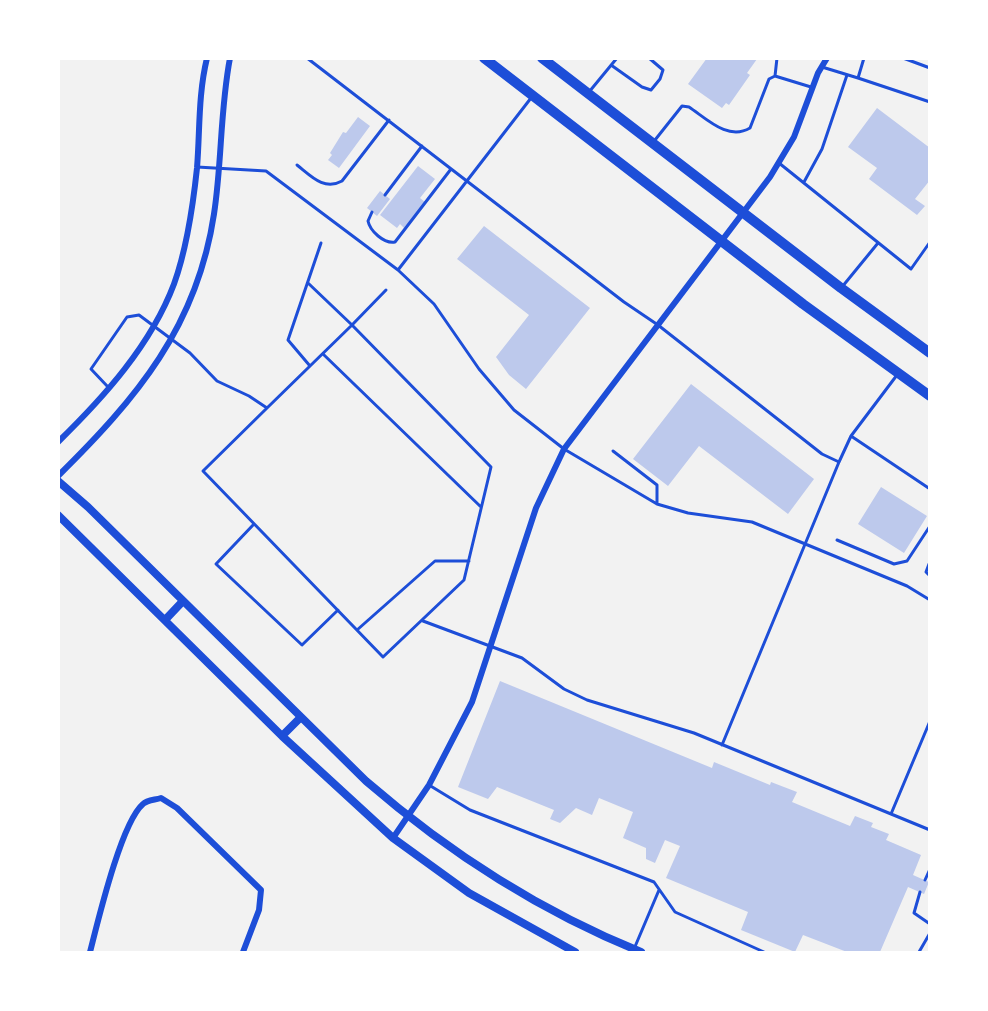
<!DOCTYPE html>
<style>
body{margin:0}
#map{position:relative;width:988px;height:1011px;overflow:hidden;background:#f2f2f2;font-family:"Roboto Condensed",sans-serif}
canvas{display:block}
.frame{position:absolute;inset:0;border:60px solid #fff;pointer-events:none}
</style>
<div id="map">
<canvas width="988" height="1011"></canvas>
<div class="frame"></div>
</div>
<script>
const c = document.querySelector('canvas').getContext('2d');
c.lineJoin = 'round';
function fill(path, color) { c.fillStyle = color; c.fill(path, 'evenodd'); }
function stroke(path, color, width, dash) { c.strokeStyle = color; c.lineWidth = width; c.lineCap = dash ? 'butt' : 'round'; c.setLineDash(dash || []); c.stroke(path); }
const building = new Path2D(`
 M707 58 757 59 747 73 750 75 729 105 726 103 722 108 688 84Z
 M877 108 930 148V180L915 199 925 206 917 215 869 179 877 168 848 147Z
 M358 117 370 126 339 168 328 160 332 155 330 153 343 132 346 133Z
 M418 166 435 179 420 198 425 202 404 228 400 224 397 228 380 215Z
 M380 191 390 199 377 216 367 208Z
 M484 226 590 308 526 389 509 375 496 357 529 315 457 259Z
 M691 384 814 479 788 514 699 446 668 486 633 459Z
 M881 487 927 516 904 553 858 524Z
 M500 681 712 768 714 762 770 785 771 782 797 792 792 802 850 826 855 816 873 823 871 827 889 834 886 840 921 855 913 875 929 882 924 894 908 887 880 952H847L803 935 795 952 741 930 748 912 666 878 680 846 665 840 655 863 646 859V848L623 838 633 812 599 798 592 815 576 808 560 823 550 819 554 810 497 787 488 799 458 787Z`);
const service = new Path2D(`
 M307 58 624 302 658 325 822 454 839 462
 M903 58 930 68
 M611 65 642 87 651 90 660 79 663 70 649 58
 M822 67 858 78 864 58
 M775 76 777 58
 M858 78 930 102
 M589 92 617 58
 M655 140 682 106 689 107C707 119 728 141 750 128L769 79 775 76 811 87
 M779 163 911 269 930 242
 M297 165C311 176 324 191 342 181L389 120
 M197 167 266 171 398 270 531 98
 M804 182 822 149 847 75
 M385 195 422 146
 M372 212 368 221C370 231 384 244 395 242L451 169
 M398 270 434 304 479 369 514 410 564 449 657 504 688 513 752 522 907 586 930 600
 M308 283 352 325 386 290
 M842 287 878 243
 M323 354 481 507
 M310 366 288 340 321 243
 M108 387 91 369 127 317 139 315 190 353 217 381 249 396 267 408 203 471 383 657 464 580 491 467 352 325 267 408
 M851 436 930 489
 M613 451 657 485V504
 M254 524 216 564 302 645 338 610
 M837 540 894 564 907 561 930 526
 M929 564 926 572 930 576
 M423 621 522 658 564 689 587 700 694 733 930 830
 M357 630 435 561H469
 M722 745 839 462 851 436 897 375
 M429 785 470 810 654 882 675 912 764 952
 M891 814 930 721
 M925 880 930 869
 M920 892 914 913 930 924
 M634 949 659 890
 M919 952 930 933`);
const minor = new Path2D(`
 M58 442C104 397 151 345 174 284 187 248 193 206 197 168 200 131 198 95 207 58
 M58 476C137 398 197 327 214 214 222 162 220 110 230 58
 M393 838 429 785 472 702 536 508 564 449 770 177 794 137 818 73 827 58
 M90 952C98 921 121 823 143 804 147 800 155 800 161 798L177 808 261 890 259 910 243 952`);
const tertiary = new Path2D(`
 M58 481 88 507 366 781C448 852 540 911 641 952
 M58 515 282 736 393 838 469 893 575 952
 M165 620 183 601
 M282 736 301 717`);
const primary = new Path2D(`
 M484 58 803 304 930 396
 M542 58 841 288 930 353`);
fill(building, '#bdc9ec');
stroke(service, '#1d4ed8', 3);
stroke(minor, '#1d4ed8', 6);
stroke(tertiary, '#1d4ed8', 8);
stroke(primary, '#1d4ed8', 10);
</script>
